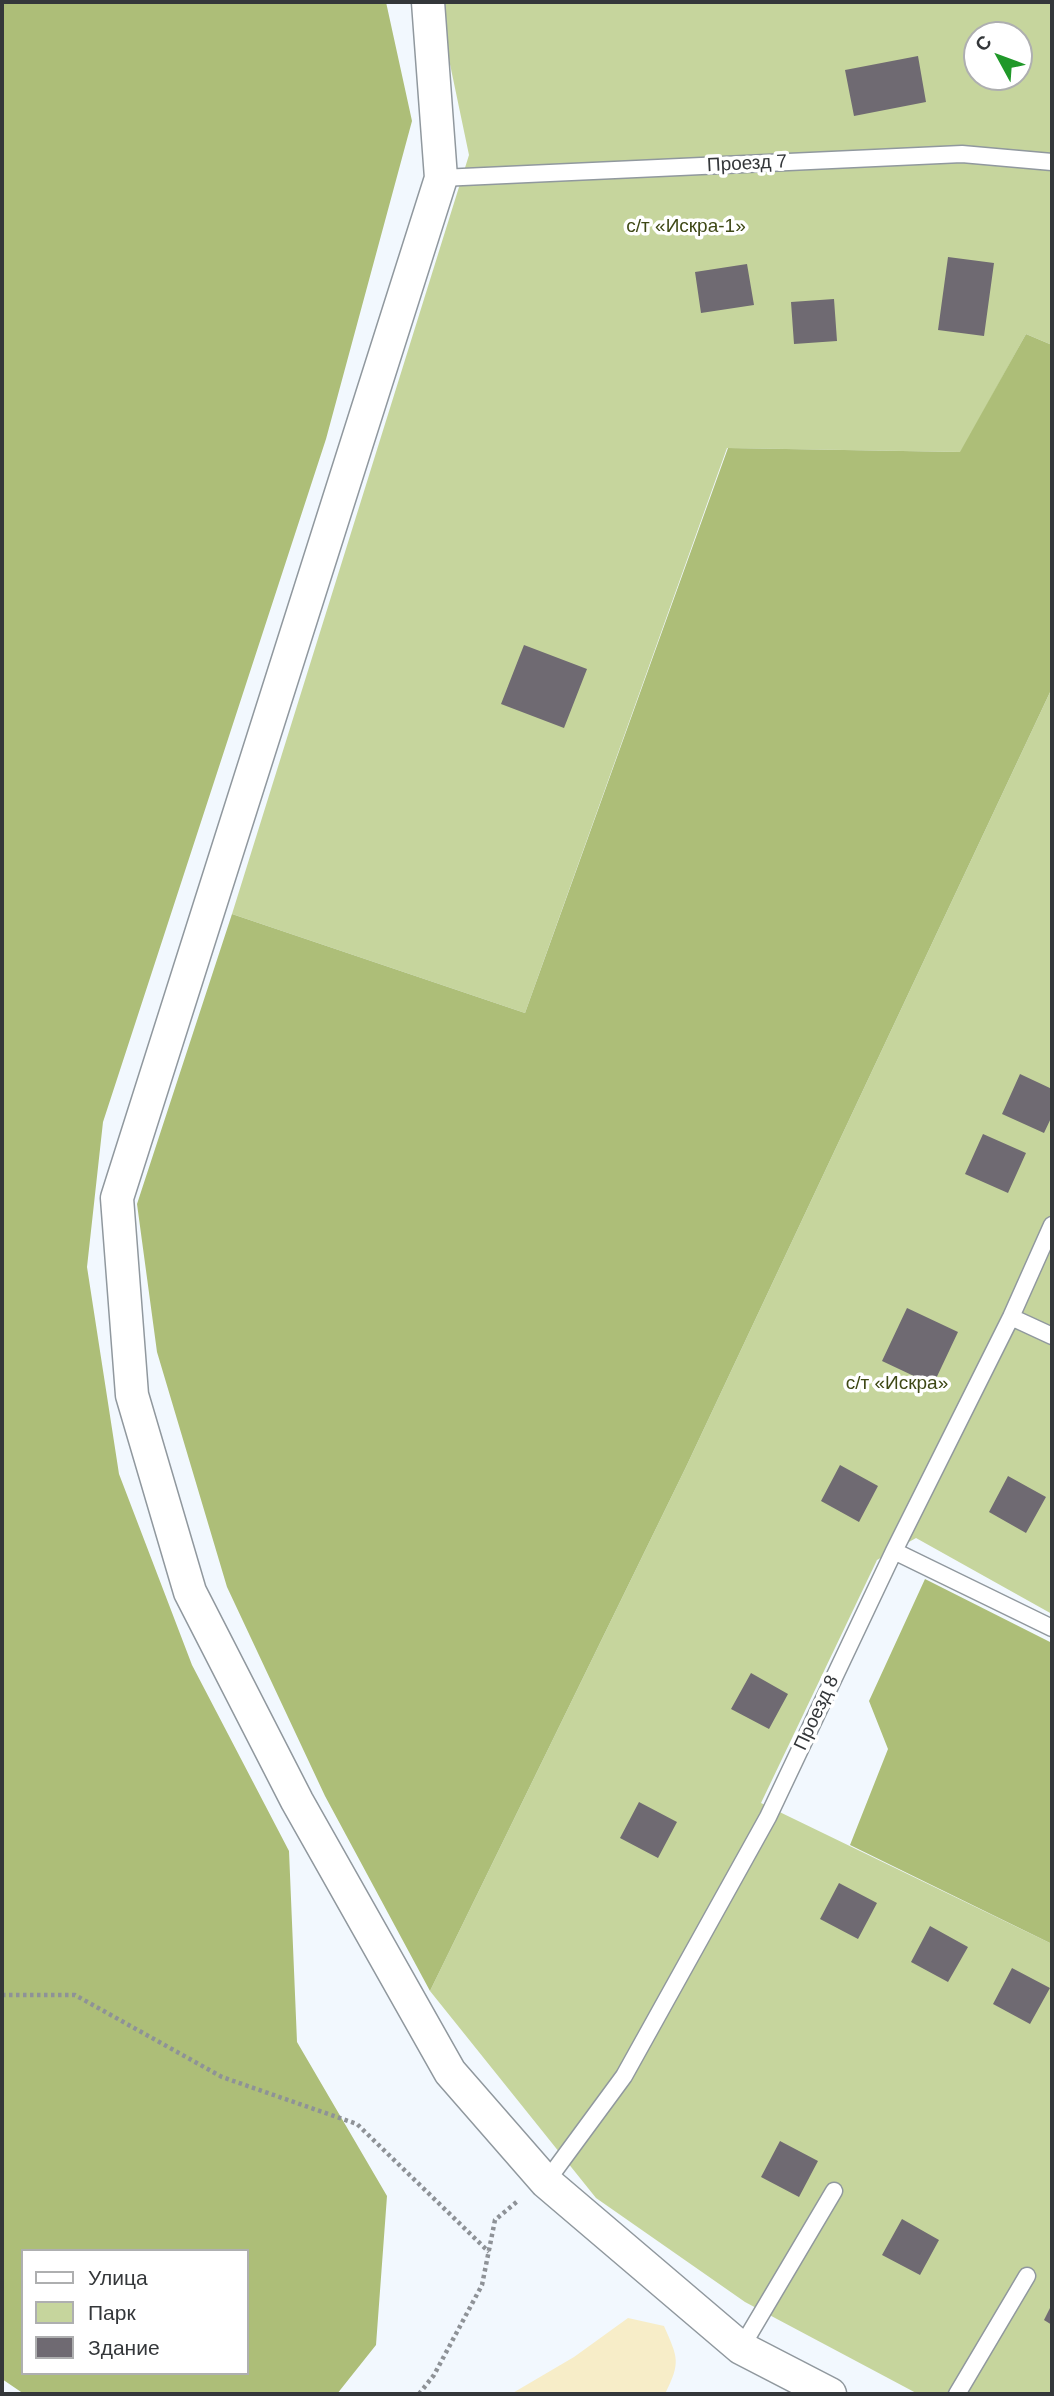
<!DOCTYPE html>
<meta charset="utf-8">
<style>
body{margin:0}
#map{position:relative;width:1054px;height:2396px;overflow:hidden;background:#f2f8fe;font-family:Helvetica,sans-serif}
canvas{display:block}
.frame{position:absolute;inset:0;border:4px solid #34373a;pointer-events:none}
.legend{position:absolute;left:21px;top:2249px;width:228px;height:126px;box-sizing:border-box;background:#fff;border:2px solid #aeafb0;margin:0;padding:9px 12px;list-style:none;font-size:21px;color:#34373a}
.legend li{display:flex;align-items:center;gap:14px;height:35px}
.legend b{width:35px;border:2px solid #aeafb0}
.north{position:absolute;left:963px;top:21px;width:70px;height:70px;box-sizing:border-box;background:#fff;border:2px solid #aeafb0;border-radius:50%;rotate:311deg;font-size:19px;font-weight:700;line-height:28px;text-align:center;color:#34373a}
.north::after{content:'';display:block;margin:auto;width:24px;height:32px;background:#209829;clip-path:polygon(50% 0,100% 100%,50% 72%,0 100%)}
</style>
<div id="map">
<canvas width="1054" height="2396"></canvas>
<div class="frame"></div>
<ul class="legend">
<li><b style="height:9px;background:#fff"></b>Улица</li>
<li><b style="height:19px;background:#c6d59d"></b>Парк</li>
<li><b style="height:19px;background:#6f6a72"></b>Здание</li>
</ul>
<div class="north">С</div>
</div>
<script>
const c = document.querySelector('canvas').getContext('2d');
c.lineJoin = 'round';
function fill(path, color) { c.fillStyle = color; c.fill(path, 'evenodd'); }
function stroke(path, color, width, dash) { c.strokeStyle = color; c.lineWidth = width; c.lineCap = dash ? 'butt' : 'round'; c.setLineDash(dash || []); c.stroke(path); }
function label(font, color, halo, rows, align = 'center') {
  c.font = font + ' Helvetica,sans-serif'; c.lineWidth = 7; c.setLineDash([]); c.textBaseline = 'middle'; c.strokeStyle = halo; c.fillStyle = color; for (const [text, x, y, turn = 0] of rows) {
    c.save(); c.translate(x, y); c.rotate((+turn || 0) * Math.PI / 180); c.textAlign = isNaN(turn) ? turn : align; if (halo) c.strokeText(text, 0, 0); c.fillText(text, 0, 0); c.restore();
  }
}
const green = new Path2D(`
 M437 2H1052V345L1026 334 961 452 727 448 525 1013 232 914 469 155ZM977 35H1019V77H977Z
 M1052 688V1614L916 1538 877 1560 761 1803 1052 1944V2394H918L745 2302 596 2198 430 1991 686 1467Z`);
const forest = new Path2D(`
 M2 2H386L412 121 326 439 103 1122 87 1267 119 1474 192 1665 289 1851 297 2042 387 2196 376 2345 337 2394H24L2 2379ZM23 2251H247V2373H23Z
 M1026 334 1052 345V688L686 1467 430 1991 325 1796 227 1587 157 1352 137 1204 232 914 525 1013 728 448 960 452Z
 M925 1579 1052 1643V1944L850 1845 888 1749 869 1701Z`);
const sand = new Path2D(`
 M628 2318 664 2326C678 2358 681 2362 665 2394H511L574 2357Z`);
const building = new Path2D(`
 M918 56 926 102 854 116 845 70Z
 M948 257 994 263 984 336 938 330Z
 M747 264 754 305 701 313 695 272Z
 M834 299 837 341 794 344 791 302Z
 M524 645 587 669 564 728 501 704Z
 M1020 1074 1052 1089V1116L1044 1133 1002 1114Z
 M983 1134 1026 1153 1008 1193 965 1174Z
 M907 1308 958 1332 933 1385 882 1361Z
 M840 1465 878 1486 859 1522 821 1501Z
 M1008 1476 1046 1497 1026 1533 989 1512Z
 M751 1673 788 1694 769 1729 731 1709Z
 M639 1802 677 1822 658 1858 620 1838Z
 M839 1883 877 1903 858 1939 820 1919Z
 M930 1926 968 1947 948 1982 911 1962Z
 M1012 1968 1050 1988 1030 2024 993 2004Z
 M780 2141 818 2161 799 2197 761 2177Z
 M902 2219 939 2240 920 2275 882 2255Z
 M1052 2304V2325L1044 2320Z`);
const path = new Path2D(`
 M2 1995H75L222 2077 357 2124 489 2252
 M419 2394 434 2375 482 2285 495 2220 519 2200`);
const lane = new Path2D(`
 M441 178 962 154 1052 162
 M1011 1317 1052 1336
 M894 1551 1052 1628
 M546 2182 624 2076 768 1817 894 1551 1011 1317 1052 1225
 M741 2348 834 2191
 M957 2394 1027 2276`);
const street = new Path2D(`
 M428 2 441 178 117 1198 132 1395 190 1592 297 1801 450 2072 546 2182 741 2348 830 2394`);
const streetNames = [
 ["Проезд 7",747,164,-3],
 ["Проезд 8",817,1713,-65]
];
const parkNames = [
 ["с/т «Искра-1»",686,227],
 ["с/т «Искра»",897,1384]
];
fill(green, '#c6d59d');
fill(forest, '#adbe78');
fill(sand, '#f7edc8');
fill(building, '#6f6a72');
stroke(lane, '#90989e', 19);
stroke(street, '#90989e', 35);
stroke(path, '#8e9297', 4.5, [3.5, 3.5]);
stroke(lane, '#fff', 16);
stroke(street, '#fff', 32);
label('19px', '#34373a', '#fff', streetNames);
label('19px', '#3e4815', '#fff', parkNames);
</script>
